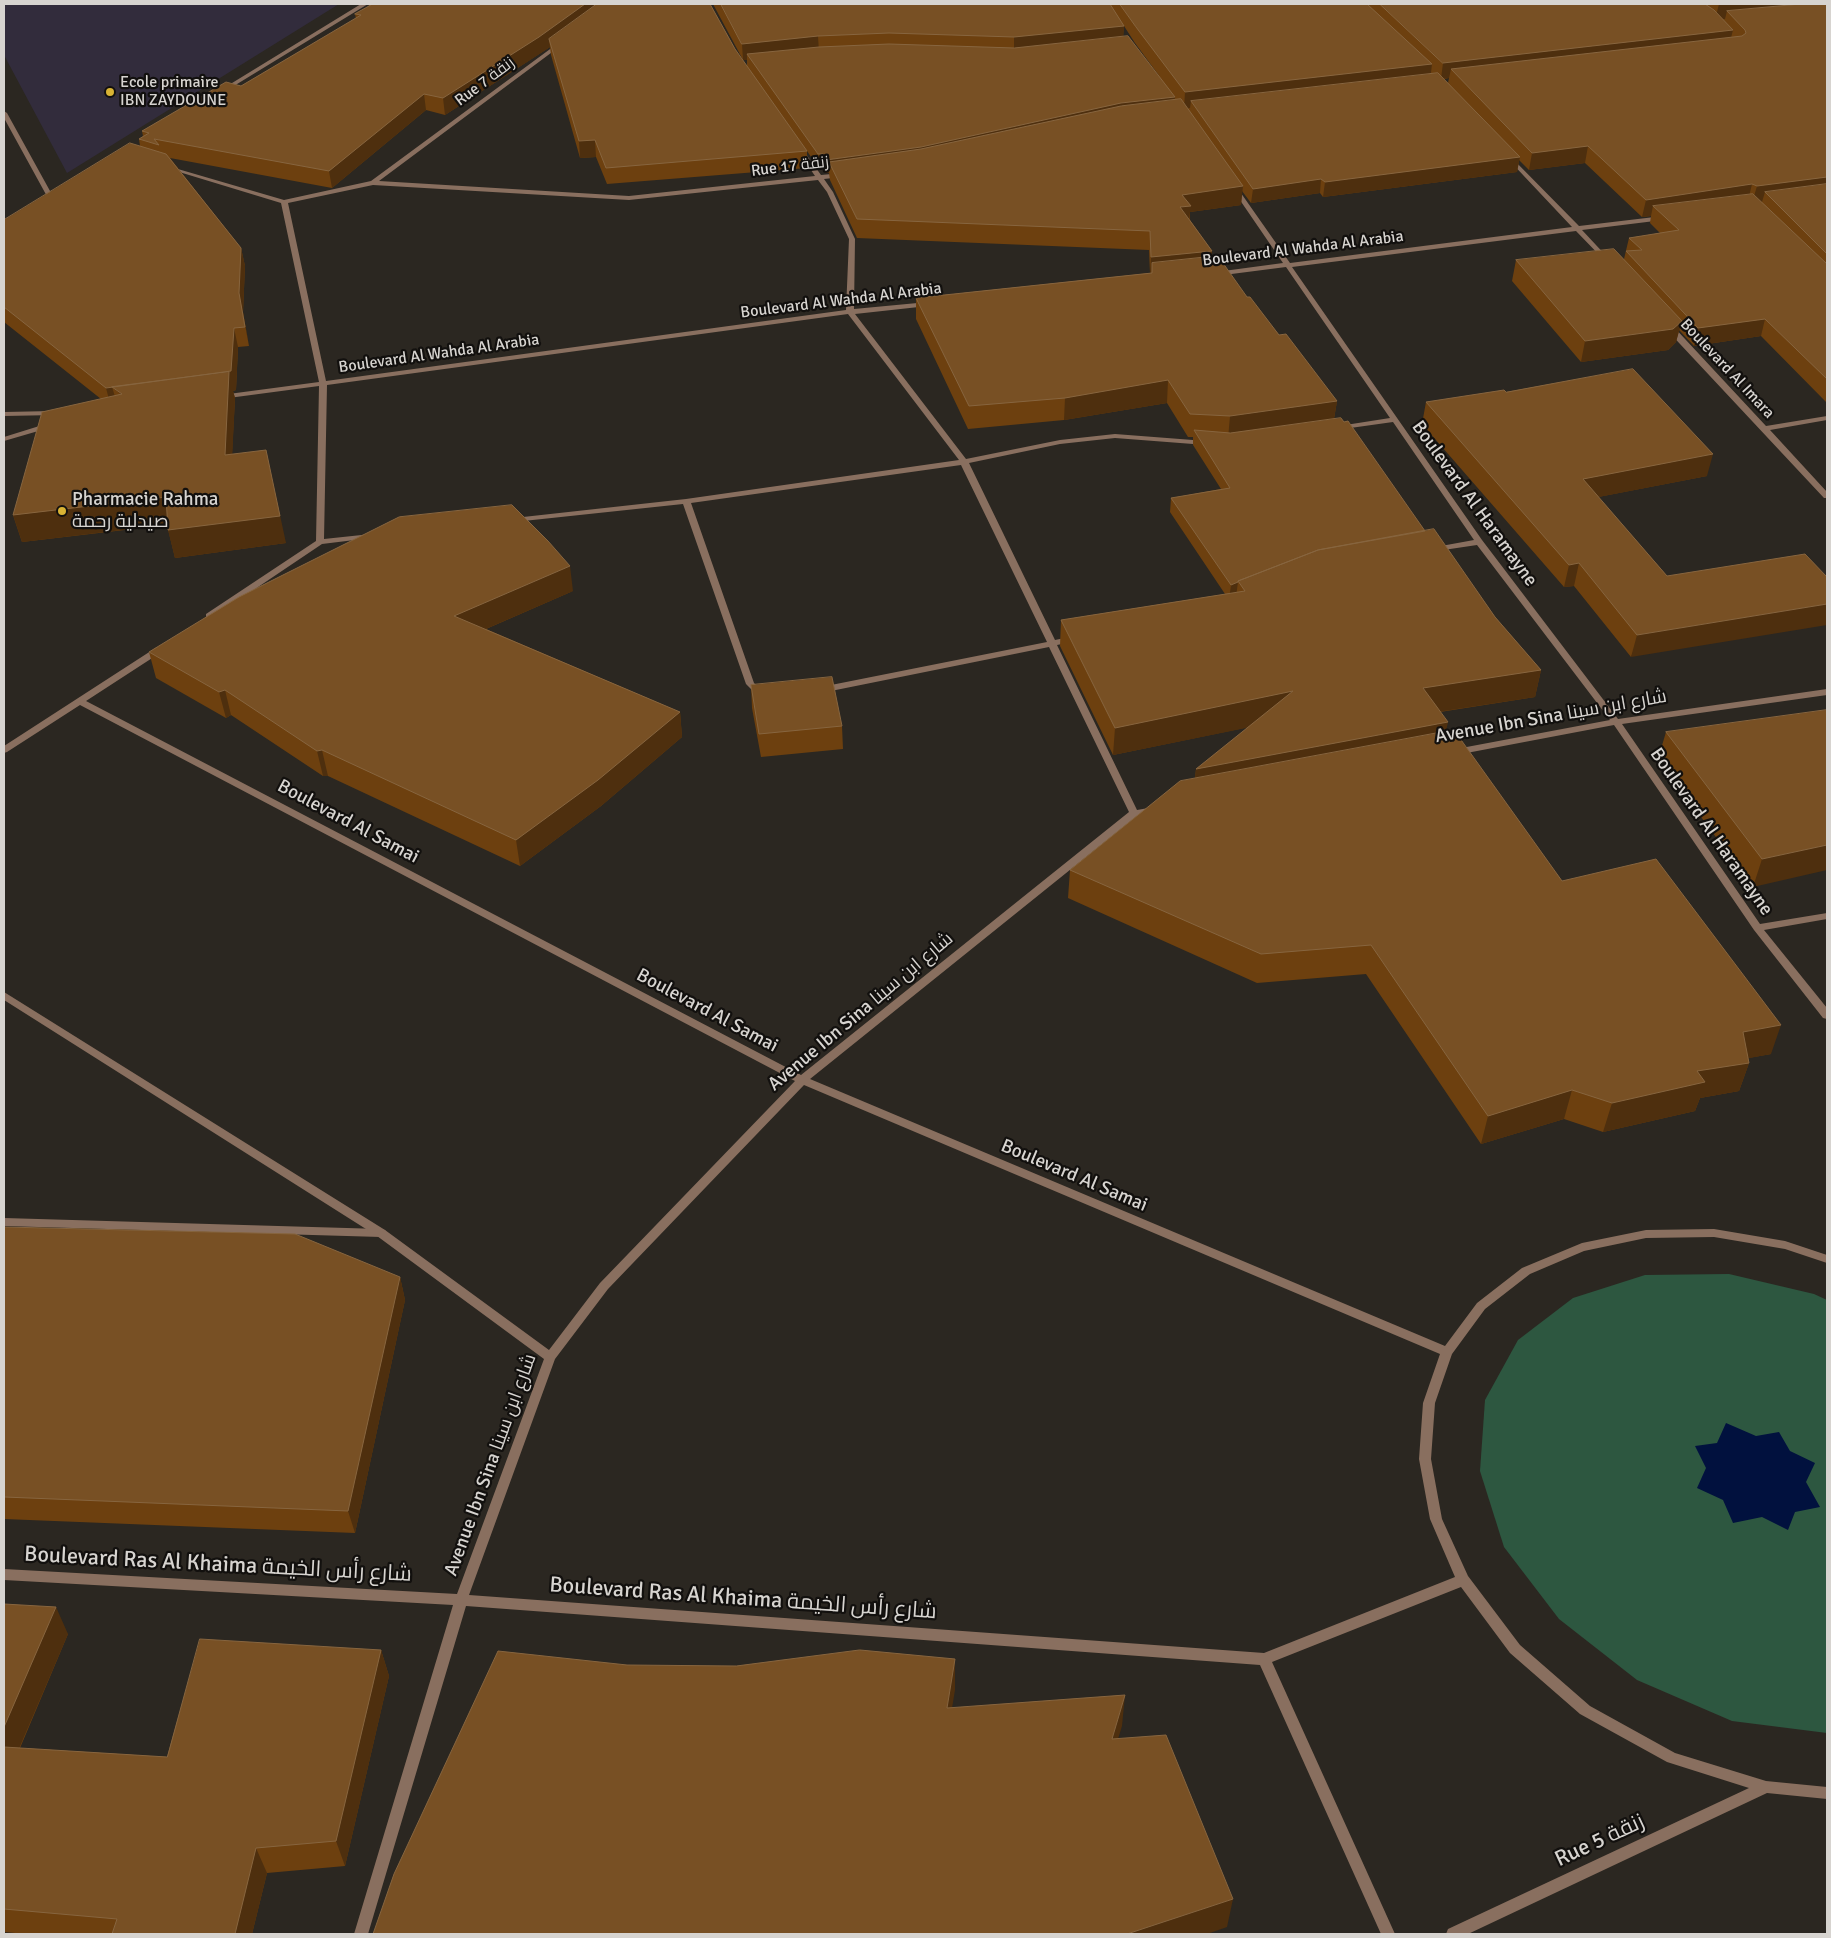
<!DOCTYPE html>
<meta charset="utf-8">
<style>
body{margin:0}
#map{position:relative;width:1831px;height:1938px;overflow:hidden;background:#2b2721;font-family:Signika,sans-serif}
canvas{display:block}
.frame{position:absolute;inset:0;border:5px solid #d7d4d0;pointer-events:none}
</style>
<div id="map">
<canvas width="1831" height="1938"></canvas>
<div class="frame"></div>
</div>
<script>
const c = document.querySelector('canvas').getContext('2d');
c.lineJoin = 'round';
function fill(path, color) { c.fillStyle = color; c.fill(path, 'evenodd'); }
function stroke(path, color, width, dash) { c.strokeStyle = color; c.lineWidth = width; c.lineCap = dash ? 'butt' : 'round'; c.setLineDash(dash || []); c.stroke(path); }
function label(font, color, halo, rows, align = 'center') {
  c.font = font + ' Signika,Cairo,sans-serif'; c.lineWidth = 4.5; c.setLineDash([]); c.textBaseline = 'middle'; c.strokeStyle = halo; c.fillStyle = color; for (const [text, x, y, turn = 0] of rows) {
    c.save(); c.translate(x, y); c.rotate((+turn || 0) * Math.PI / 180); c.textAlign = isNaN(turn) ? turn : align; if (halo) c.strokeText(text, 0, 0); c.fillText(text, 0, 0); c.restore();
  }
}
const industrial = new Path2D(`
 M4 4H339L67 173 4 55Z`);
const green = new Path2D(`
 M1729 1274 1814 1294 1827 1300V1733L1732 1721 1637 1680 1559 1619 1504 1547 1480 1471 1485 1400 1518 1340 1573 1298 1645 1275Z`);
const water = new Path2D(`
 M1726 1423 1756 1436 1779 1432 1790 1451 1815 1463 1806 1482 1820 1507 1795 1512 1788 1530 1762 1517 1733 1523 1723 1500 1697 1488 1706 1468 1695 1446 1717 1443Z`);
const lane = new Path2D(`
 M4 1218 381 1229 385 1230 387 1233 385 1236 381 1237 4 1226Z`);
const street = new Path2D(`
 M361 4H368L224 92 219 91Z
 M561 41 563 42V44L379 181 629 196 815 176 796 148 801 147 821 175 842 173 845 175 842 177 824 179 833 192 855 239 854 309 928 302 932 304 928 306 855 314 966 459 1060 440 1115 434 1206 441 1210 443 1206 445 1115 438 1060 444 969 463 1055 640 1074 636 1078 639 1077 641 1057 645 1137 810 1154 807 1159 810 1154 813 1137 816 810 1079 1445 1346 1477 1303 1522 1268 1582 1243 1646 1230 1714 1229 1785 1241 1827 1255V1263L1785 1249 1714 1237 1646 1238 1584 1251 1530 1274 1485 1309 1452 1354 1435 1403 1431 1459 1442 1519 1468 1576 1520 1645 1590 1706 1675 1753 1766 1781 1827 1787V1799L1767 1793 1468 1934H1446L1448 1929 1749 1788 1667 1762 1580 1714 1510 1653 1461 1587 1272 1662 1395 1934H1381L1260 1665 466 1606 368 1934H354L453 1605 4 1580V1569L457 1594 544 1359 377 1236 4 1000V992L385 1230 549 1350 600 1283 795 1081 80 705 7 752 4 753V746L157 647H163L164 649 163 651 86 701 801 1075 1129 812 1049 647 821 693 817 690 821 687 1047 642 961 465 691 503 754 683 764 693 760 696 757 695 746 684 683 504 514 522 510 520 514 518 686 499 959 460 848 314 327 385 324 539 371 534 375 536 371 538 322 544 212 618H206V614L316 541 319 386 221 399 217 397 221 395 319 382 281 203 166 168 171 167 284 200 371 181ZM818 180 827 192 849 239 846 310 326 381 288 203 373 185 629 200ZM804 1085 1440 1354 1423 1403 1419 1459 1430 1519 1455 1577 1264 1653 469 1595 555 1359 608 1289Z
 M4 111 7 113 55 200 54 201 49 200 4 118Z
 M1509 155 1579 226 1663 216 1666 218 1663 220 1582 230 1610 260V262H1606L1576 231 1292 267 1482 540 1618 719 1827 689V695L1622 724 1760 924 1827 913V919L1764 930 1827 1008V1019L1823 1018 1754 930 1614 725 1456 755 1453 754 1451 752 1453 750 1456 749 1610 720 1477 545 1430 552V548L1474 540 1393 422 1336 430 1335 428 1339 426 1390 418 1286 267 1216 276 1213 274 1216 272 1283 263 1231 187 1234 185 1236 186 1290 263 1572 227 1507 158V156Z
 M1666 325H1672L1766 426 1827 416V420L1770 430 1827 492V498H1824L1666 329Z
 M53 411 57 413 56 415 4 416V412Z
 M49 423H52V427L4 441V437Z`);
const wall = new Path2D(`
 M368 4H710L735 49 747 67V60H743L713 4H1827V403L1761 336 1694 346 1679 330 1676 342 1668 350 1581 362 1512 281 1516 260 1624 259 1629 238 1660 233 1650 223 1651 216 1642 217 1585 163 1529 170 1519 160 1517 172 1323 197 1320 193 1251 203 1242 191 1241 205 1190 212V220L1212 251 1211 257 1337 401 1334 419 1425 531 1495 617 1541 670 1535 697 1440 712 1446 732 1562 881 1771 1054 1748 1058 1749 1063 1739 1091 1700 1098 1695 1111 1603 1132 1564 1119 1481 1144 1366 974 1257 983 1068 898 1070 870 1195 778 1196 769 1249 727 1113 755 1060 646 1061 620 1225 594 1170 512 1171 498 1221 489 1193 445V437H1188L1167 403 1064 420 968 429 916 319V298L1150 273 1149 250 857 238 830 180 829 173H826L823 167H818L807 151V168L607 184 596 157 580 158 551 55 550 47 445 115 426 110 332 188 170 158 241 248 245 266 243 312 249 346 238 347 236 390 233 391 235 398 232 454 286 543 175 558 167 525 22 542 13 515 101 399 4 322V220L140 146 139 139 143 136 142 131 241 86 356 19 355 14 369 6ZM1124 26 1135 43 1160 77 1123 37ZM1449 78 1448 83 1444 79Z
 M1506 392 1707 476 1598 497 1667 576 1631 657 1574 586 1564 587 1422 424 1426 402Z
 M573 591 486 629 680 712 682 737 601 806 520 866 328 776H323L231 715 226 718 156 678 149 652Z
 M751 685 842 726 843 749 761 757 752 708Z
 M1827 710 1753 887 1658 759 1666 732Z
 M4 1227 400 1277 405 1300 355 1533 4 1519Z
 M4 1604 68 1634 20 1748 167 1757 381 1650 389 1676 345 1866 267 1873 252 1934H26L4 1932Z`);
const shadedWall = new Path2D(`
 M585 4H609L549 39 550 47 541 53 445 115 443 98Z
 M1719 4H1827L1727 11 1725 19 1715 20Z
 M1124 26 1123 42 1014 53V37Z
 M1733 30 1729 46 1451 69 1449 78 1441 79 1443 63Z
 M818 36 819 52 747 54V60H743L742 44Z
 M1432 64 1430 81 1191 101 1190 108 1184 109 1185 92Z
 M424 94 426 110 332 188 329 171Z
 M1175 97 1174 110 921 160 829 162V173H826V160L1121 103Z
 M595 140 596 157 580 158 579 141Z
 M1588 146 1585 163 1529 170 1532 153Z
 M1520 157 1517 172 1323 197 1325 182Z
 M1827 177V194L1765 192 1762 202 1752 203 1757 186Z
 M1321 179 1320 193 1251 203 1253 189Z
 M1752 184 1748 201 1653 206 1651 216 1642 217 1646 200Z
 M1243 186 1241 205 1190 212 1189 225 1179 226 1182 195Z
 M241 248 245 266 243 312 249 346 239 293Z
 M1212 251 1210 270 1152 263 1151 276H1150L1151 257Z
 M1765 319 1761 336 1694 346 1698 328Z
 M1682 321 1676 342 1668 350 1581 362 1585 341Z
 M234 328 238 347 236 390 233 391 235 398 231 482 112 387 118 406 111 407 106 388Z
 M1168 380 1167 403 1064 420 1065 398Z
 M1337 401 1333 424 1228 439 1230 416Z
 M266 450 286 543 175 558 168 530Z
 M1713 454 1707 476 1578 501 1583 479Z
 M166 497 172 524 22 542 13 515Z
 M1579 563 1574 586 1564 587 1569 565Z
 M570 566 573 591 458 641 454 616Z
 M1238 582 1236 597 1229 600 1231 585Z
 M1827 604V625L1631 657 1637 635Z
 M1541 670 1535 697 1418 715 1423 688Z
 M225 690 231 715 226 718 219 692Z
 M1293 691 1290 719 1113 755 1115 728Z
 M680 712 682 737 601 806 520 866 516 840Z
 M1448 722 1442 750 1193 796 1196 769Z
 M322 750 328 776H323L317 751Z
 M1827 845V870L1753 887 1762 859Z
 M1781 1025 1771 1054 1734 1061 1743 1032Z
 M1749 1063 1739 1091 1700 1098 1695 1111 1603 1132 1612 1103 1697 1071Z
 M1572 1090 1564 1119 1481 1144 1488 1116Z
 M400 1277 405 1300 355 1533 348 1511Z
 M56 1607 68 1634 9 1772 4 1762V1727Z
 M381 1650 389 1676 345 1866 336 1841Z
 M955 1659V1690L947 1739V1708Z
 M1125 1695 1122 1726 1109 1769 1112 1739Z
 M256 1848 267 1873 252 1934H235Z
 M1233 1899 1227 1927 1207 1934H1127Z`);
const building = new Path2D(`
 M373 4H585L539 37 443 98 424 94 329 171 154 139 159 145 139 139 149 133 142 131 226 82 241 86 361 15 355 14Z
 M597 4H710L735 49 807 151 606 168 595 140 579 141 549 39Z
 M721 4H1110L1124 26 1014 37 889 33 818 36 742 44Z
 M1120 4H1367L1432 64 1185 92 1136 27Z
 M1380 4H1705L1714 10 1733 30 1443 63Z
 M1801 4H1827V177L1757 186 1752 184 1646 200 1588 146 1532 153 1451 69 1742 36 1746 33 1745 30 1727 11Z
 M1128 36 1175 97 1121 103 921 147 826 160 823 154H818L747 54 819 47 889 44 1014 48Z
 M1438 73 1520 157 1325 182 1321 179 1253 189 1191 101Z
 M1181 99 1243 186 1182 195 1191 206 1180 207 1212 251 1151 257 1150 231 857 219 829 162 921 149 1121 106Z
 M130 143 166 154 241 248 239 293 245 327 234 328 231 371 106 388 4 307V220Z
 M1827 184V254L1765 192Z
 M1753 194 1827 264V379L1765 319 1698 328 1626 251 1642 250 1629 238 1679 230 1653 206Z
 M1614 249 1682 321 1673 329 1585 341 1516 260Z
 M1218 256 1247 297H1250L1279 335 1286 334 1337 401 1230 416 1190 414 1168 380 1065 398 969 406 916 298 1152 273V263Z
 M1633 369 1713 454 1583 479 1667 576 1805 554 1827 577V604L1637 635 1579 563 1569 565 1426 402 1504 390 1506 392Z
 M229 372 225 455 266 450 280 516 168 530 166 497 13 515 42 412 122 394 112 387Z
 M1341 418 1344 422 1348 421 1425 531 1318 550 1238 581V582L1231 585 1171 498 1230 488 1194 430 1230 433Z
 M512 505 548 541 570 566 454 616 680 712 598 780 516 840 322 750 317 751 225 690 219 692 149 652 239 597 399 517Z
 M1434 529 1495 617 1541 670 1423 688 1448 722 1196 769 1293 691 1115 728 1061 620 1245 591 1238 581 1318 550Z
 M832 677 842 726 759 734 751 685Z
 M1827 710V845L1762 859 1666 732Z
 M1454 730 1562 881 1656 859 1781 1025 1743 1032 1749 1063 1697 1071 1705 1082 1612 1103 1572 1090 1488 1116 1371 945 1261 954 1070 870 1180 781Z
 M4 1227 295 1234 400 1277 348 1511 4 1497Z
 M4 1604 56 1607 4 1727Z
 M200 1639 381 1650 336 1841 256 1848 235 1934H112L117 1919 4 1909V1747L167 1757Z
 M860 1650 955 1659 947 1708 1125 1695 1112 1739 1166 1735 1233 1899 1127 1934H373L394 1874 498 1651 627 1665 736 1666Z`);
const markers = [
 [110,92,5,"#d9b334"],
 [62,511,5,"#d9b334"]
];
const farStreetnames = [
 ["Rue 7 زنقة",485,82,-37],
 ["Rue 17 زنقة",790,167,-7],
 ["Boulevard Al Wahda Al Arabia",1303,249,-7],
 ["Boulevard Al Wahda Al Arabia",841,301,-7],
 ["Boulevard Al Wahda Al Arabia",439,354,-8],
 ["Boulevard Al Imara",1727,369,47]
];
const farPoinames = [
 ["Ecole primaire",120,83],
 ["IBN ZAYDOUNE",120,101]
];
const poiNames = [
 ["Pharmacie Rahma",72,500],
 ["صيدلية رحمة",72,522]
];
const streetNames = [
 ["Boulevard Al Haramayne",1474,504,54],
 ["Avenue Ibn Sina شارع ابن سينا",1551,717,-10],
 ["Boulevard Al Samai",348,822,28],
 ["Boulevard Al Haramayne",1711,832,55],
 ["Boulevard Al Samai",707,1011,28],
 ["Avenue Ibn Sina شارع ابن سينا",861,1012,-40],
 ["Boulevard Al Samai",1074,1176,23],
 ["Avenue Ibn Sina شارع ابن سينا",491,1465,-70]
];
const nearStreetnames = [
 ["Boulevard Ras Al Khaima شارع رأس الخيمة",218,1565,3],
 ["Boulevard Ras Al Khaima شارع رأس الخيمة",743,1599,4],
 ["Rue 5 زنقة",1600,1841,-25]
];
fill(industrial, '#322c3c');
fill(green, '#2d5740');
fill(water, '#01113e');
fill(lane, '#896f5f');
fill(street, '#896f5f');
fill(wall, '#6d400f');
fill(shadedWall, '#4e2f0e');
fill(building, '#785024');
stroke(building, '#87653f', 1);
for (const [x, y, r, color] of markers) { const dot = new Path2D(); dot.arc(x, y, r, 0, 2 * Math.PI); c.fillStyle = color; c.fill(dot); stroke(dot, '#12100e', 2); }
label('16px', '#d7d4d0', '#12100e', farStreetnames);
label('16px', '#d7d4d0', '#12100e', farPoinames, 'left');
label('19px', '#d7d4d0', '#12100e', poiNames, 'left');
label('19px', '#d7d4d0', '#12100e', streetNames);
label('22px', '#d7d4d0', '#12100e', nearStreetnames);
</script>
